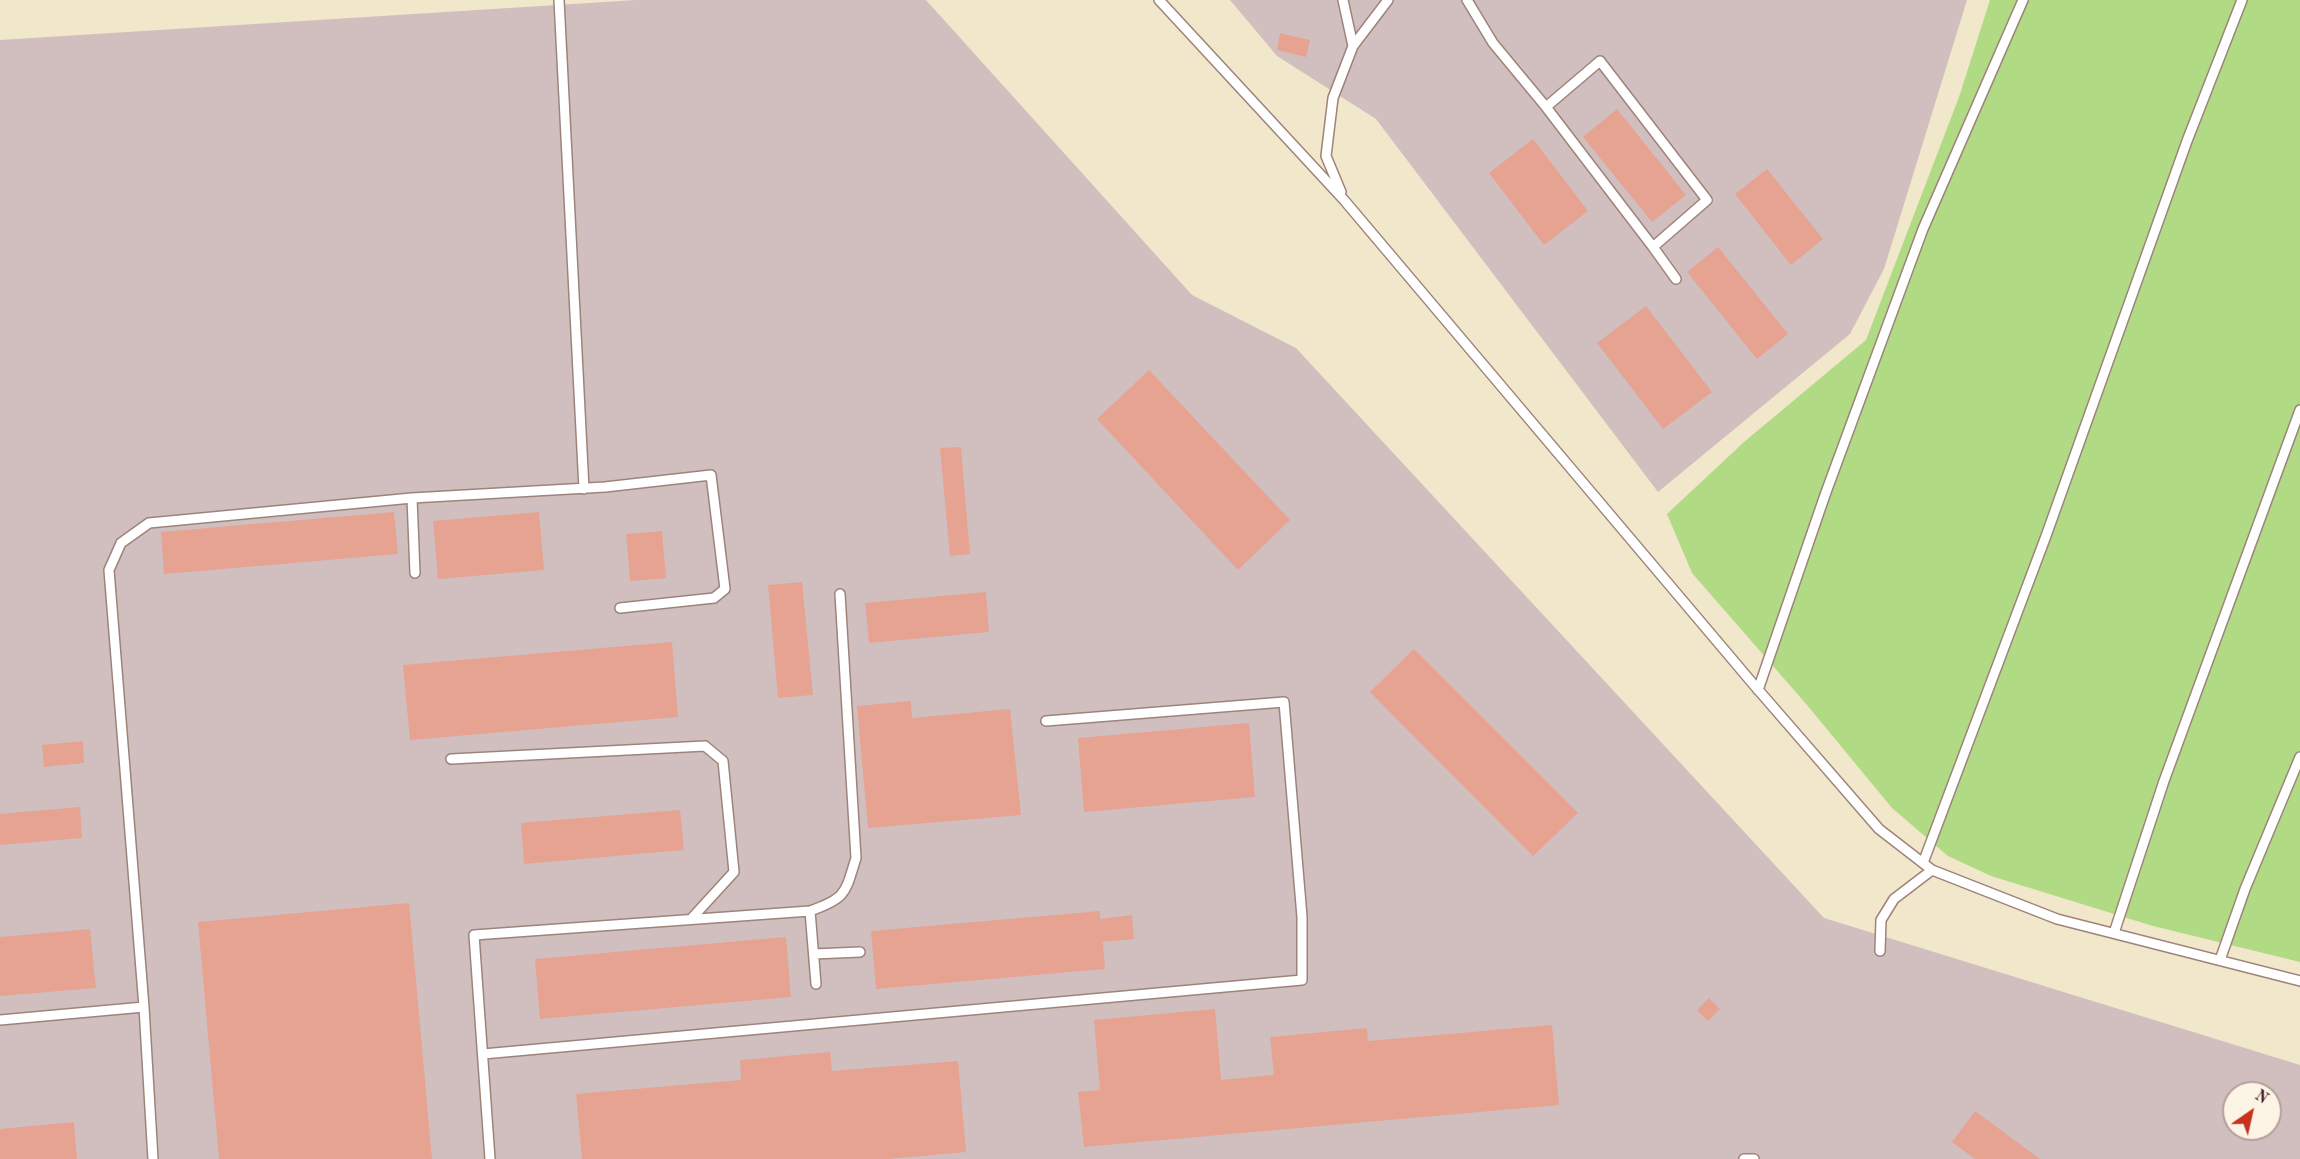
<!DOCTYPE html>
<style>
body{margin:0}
#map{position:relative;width:2300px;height:1159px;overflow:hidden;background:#f1e7cb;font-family:"Old Standard TT",serif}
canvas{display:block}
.north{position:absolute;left:2222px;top:1081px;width:60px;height:60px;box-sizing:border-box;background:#fcf5e5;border:2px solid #b59f9b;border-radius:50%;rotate:34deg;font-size:16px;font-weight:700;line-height:24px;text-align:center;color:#4a1f2b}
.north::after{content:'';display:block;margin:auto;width:21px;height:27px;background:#c8321e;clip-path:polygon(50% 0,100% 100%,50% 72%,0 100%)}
</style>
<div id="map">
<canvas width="2300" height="1159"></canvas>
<div class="north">N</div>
</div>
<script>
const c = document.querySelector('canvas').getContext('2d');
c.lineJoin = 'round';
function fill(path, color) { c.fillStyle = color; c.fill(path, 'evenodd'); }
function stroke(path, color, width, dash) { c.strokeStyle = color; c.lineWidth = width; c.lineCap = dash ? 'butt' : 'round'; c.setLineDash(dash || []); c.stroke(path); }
const industrial = new Path2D(`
 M636 0H926L1192 295 1296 348 1824 918 2300 1065V1159H0V40ZM2234 1093H2270V1129H2234Z
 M1230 0H1967L1884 269 1850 334 1658 492 1376 119 1277 56Z`);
const green = new Path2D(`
 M1990 0H2300V962L2153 926 1991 876 1948 856 1892 808 1807 705 1692 573 1667 514 1744 442 1866 340 1959 97Z`);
const building = new Path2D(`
 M1280 33 1310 40 1306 57 1277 50Z
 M1617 109 1686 195 1652 222 1583 137Z
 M1533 139 1588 211 1544 245 1489 173Z
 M1767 169 1823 239 1791 265 1735 194Z
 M1718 247 1788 334 1757 359 1687 272Z
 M1646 306 1712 392 1663 429 1597 343Z
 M1149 370 1290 520 1238 570 1097 419Z
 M961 447 970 554 950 556 940 448Z
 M394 512 398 554 164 574 161 532Z
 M539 512 544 570 438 579 433 521Z
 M662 531 666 578 630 581 626 534Z
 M802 582 813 695 778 698 768 585Z
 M986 592 989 632 869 643 865 603Z
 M672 642 678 717 410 740 403 665Z
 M1414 649 1578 813 1533 856 1370 692Z
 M911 701 912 718 1010 709 1021 815 868 828 857 706Z
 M1249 723 1255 797 1084 812 1078 738Z
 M83 741 84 763 44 767 42 745Z
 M80 807 82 838 0 845V814Z
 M680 810 684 850 524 864 521 823Z
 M409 903 432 1159H219L198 922Z
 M1100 911V919L1132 915 1134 939 1103 942 1105 969 876 989 871 931Z
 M90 929 96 988 0 996V937Z
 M786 937 791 997 540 1019 535 959Z
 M1709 998 1720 1009 1708 1021 1697 1010Z
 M1215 1009 1221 1080 1274 1075 1270 1037 1367 1028 1368 1041 1552 1025 1559 1105 1084 1147 1078 1092 1100 1090 1094 1020Z
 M830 1052 832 1071 958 1061 966 1152 888 1159H582L576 1094 741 1080 740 1060Z
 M1975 1111 2040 1159H1975L1952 1142Z
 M74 1122 77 1159H0V1129Z`);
const service = new Path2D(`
 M559 0 584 489
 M1159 0 1344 200 1754 685 1879 829 1932 870 2057 919 2300 981
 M1343 0 1353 46
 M1467 0 1493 43 1546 107 1600 61 1707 200 1653 247 1676 279
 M1546 107 1653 247
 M1341 192 1326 156 1333 98 1353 46 1388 0
 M412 498 415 573
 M1758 690 1825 495 1923 229 2023 0
 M451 759 705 746 723 761 734 872 692 918
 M1923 863 2046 536 2187 141 2242 0
 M810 911 816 984
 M2114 933 2164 781 2300 410
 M1880 951 1881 920 1894 899 1932 870
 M814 954 860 952
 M2220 960 2245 889 2300 757
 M144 1007 153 1159
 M0 1020 144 1007 109 570 121 543 149 523 412 498 605 487 711 475 725 589 714 598 620 608
 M483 1054 1302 980V917L1284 702 1046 721
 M490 1159 474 935 810 911C847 898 845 893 856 858L840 594
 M1744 1159H1754`);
fill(industrial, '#d1bfbf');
fill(green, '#b1da85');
fill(building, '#e6a391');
stroke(service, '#9e837b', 12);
stroke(service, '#fff', 9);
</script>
